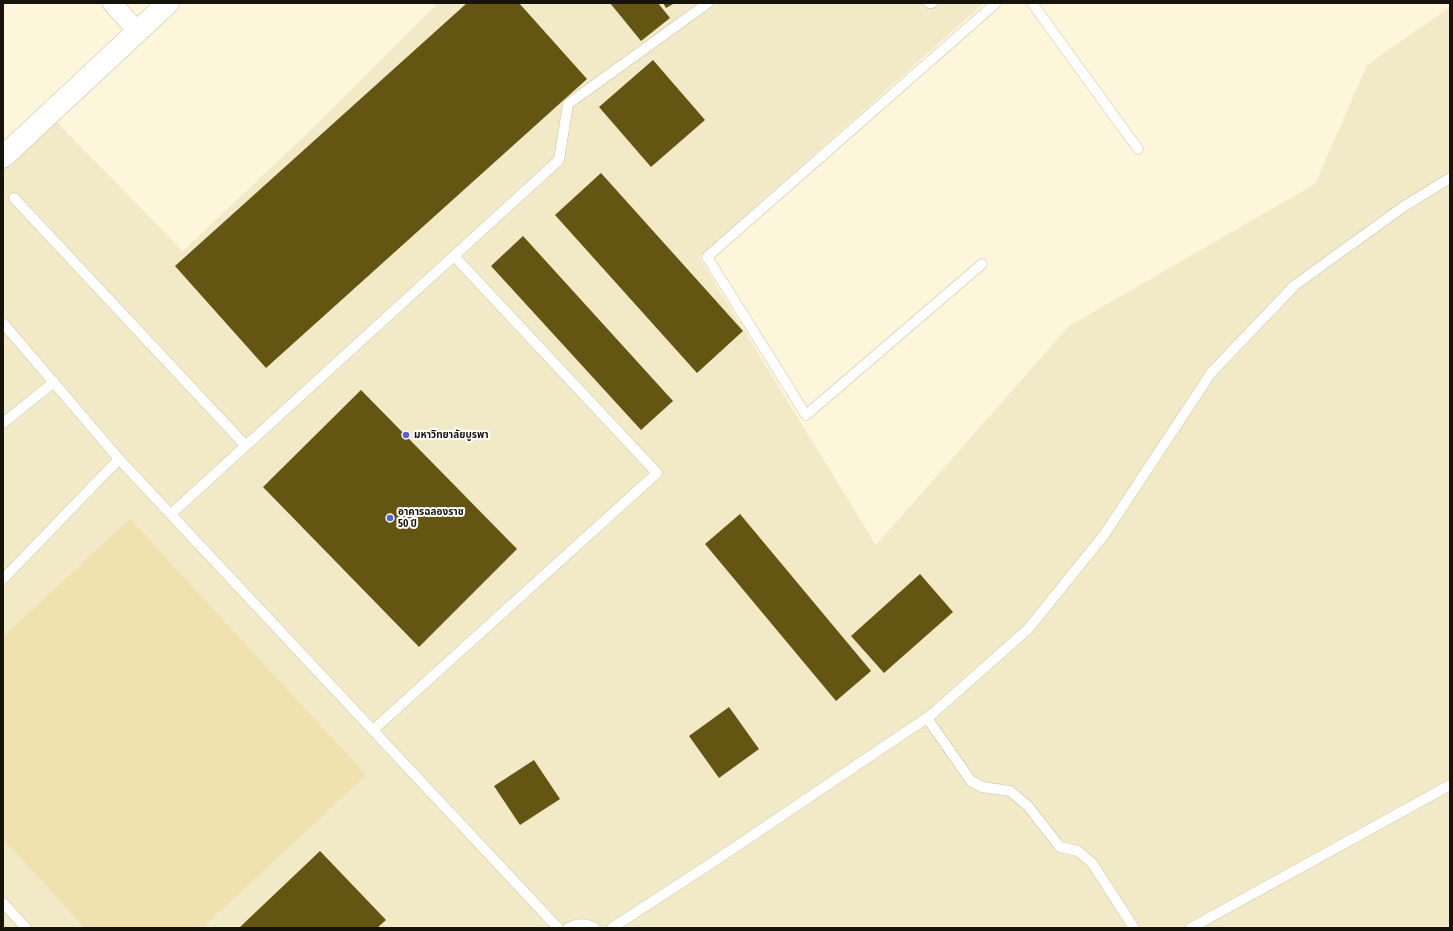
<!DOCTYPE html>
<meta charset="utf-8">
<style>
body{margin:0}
#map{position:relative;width:1453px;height:931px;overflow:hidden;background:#fdf6db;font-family:"Fira Sans Condensed",sans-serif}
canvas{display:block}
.frame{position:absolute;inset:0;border:4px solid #16130a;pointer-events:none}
</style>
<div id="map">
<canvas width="1453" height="931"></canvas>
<div class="frame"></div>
</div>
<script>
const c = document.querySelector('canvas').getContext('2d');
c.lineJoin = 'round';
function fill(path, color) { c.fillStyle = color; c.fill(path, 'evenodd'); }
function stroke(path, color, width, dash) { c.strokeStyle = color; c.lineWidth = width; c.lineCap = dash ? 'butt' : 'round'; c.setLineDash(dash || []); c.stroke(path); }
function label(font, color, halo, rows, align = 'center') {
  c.font = font + ' "Fira Sans Condensed","Noto Sans Thai",sans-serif'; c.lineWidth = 4; c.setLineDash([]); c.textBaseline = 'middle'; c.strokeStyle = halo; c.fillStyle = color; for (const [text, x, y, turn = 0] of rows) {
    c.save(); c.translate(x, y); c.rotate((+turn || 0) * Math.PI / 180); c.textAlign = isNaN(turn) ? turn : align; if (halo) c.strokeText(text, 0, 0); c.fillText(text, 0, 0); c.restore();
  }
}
const built = new Path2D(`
 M438 3H984L699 257 876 545 1069 326 1315 184 1367 65 1450 7V928H3V157L48 113 183 251 313 128Z`);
const green = new Path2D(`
 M130 519 366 775 202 928H85L3 839V637Z`);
const building = new Path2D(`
 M467 3H519L587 79 266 368 175 266Z
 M610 3H658L670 18 641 41Z
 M663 3H675L666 8Z
 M653 60 705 120 651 167 599 107Z
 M601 173 743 331 697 373 555 215Z
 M523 236 673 401 641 430 491 266Z
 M361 390 517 549 419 647 263 487Z
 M740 514 871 671 836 701 705 544Z
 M920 574 953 612 884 673 851 636Z
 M729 707 759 749 719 778 689 736Z
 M534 760 560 799 520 825 494 786Z
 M320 851 386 920 377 928H239Z`);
const service = new Path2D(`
 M929 3H932
 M1032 3 1138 149
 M14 198 246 446
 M982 264 806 415 707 257 996 3
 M3 323 119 459 558 928
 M3 423 54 382
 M171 514 559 160 568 104 708 3
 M3 579 119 459
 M927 718 971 781 982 787 1010 791 1028 806 1060 847 1078 851 1092 863 1134 928
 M373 730 657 473 454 256
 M3 903 26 928
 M568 928C576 924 585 922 594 928
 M612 928 719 858 931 715 1028 629 1104 535 1211 373 1295 285 1403 207 1450 178
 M1191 928 1450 785`);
const minor = new Path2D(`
 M112 3 138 32`);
const tertiary = new Path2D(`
 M3 157 168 3`);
const markers = [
 [406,435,4,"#5761d8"],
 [390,518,4,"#5761d8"]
];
const poiNames = [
 ["มหาวิทยาลัยบูรพา",414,435],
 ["อาคารฉลองราช",398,512],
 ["50 ปี",398,524]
];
fill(built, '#f2e9c7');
fill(green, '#efe2af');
fill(building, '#645513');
stroke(service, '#c7c1a7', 11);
stroke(minor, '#c7c1a7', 20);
stroke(tertiary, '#c7c1a7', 23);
stroke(service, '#fff', 10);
stroke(minor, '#fff', 19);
stroke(tertiary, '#fff', 22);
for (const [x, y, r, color] of markers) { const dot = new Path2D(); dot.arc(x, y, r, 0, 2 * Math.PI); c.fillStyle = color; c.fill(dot); stroke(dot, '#fff', 1.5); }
label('bold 10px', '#16130a', '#fff', poiNames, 'left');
</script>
